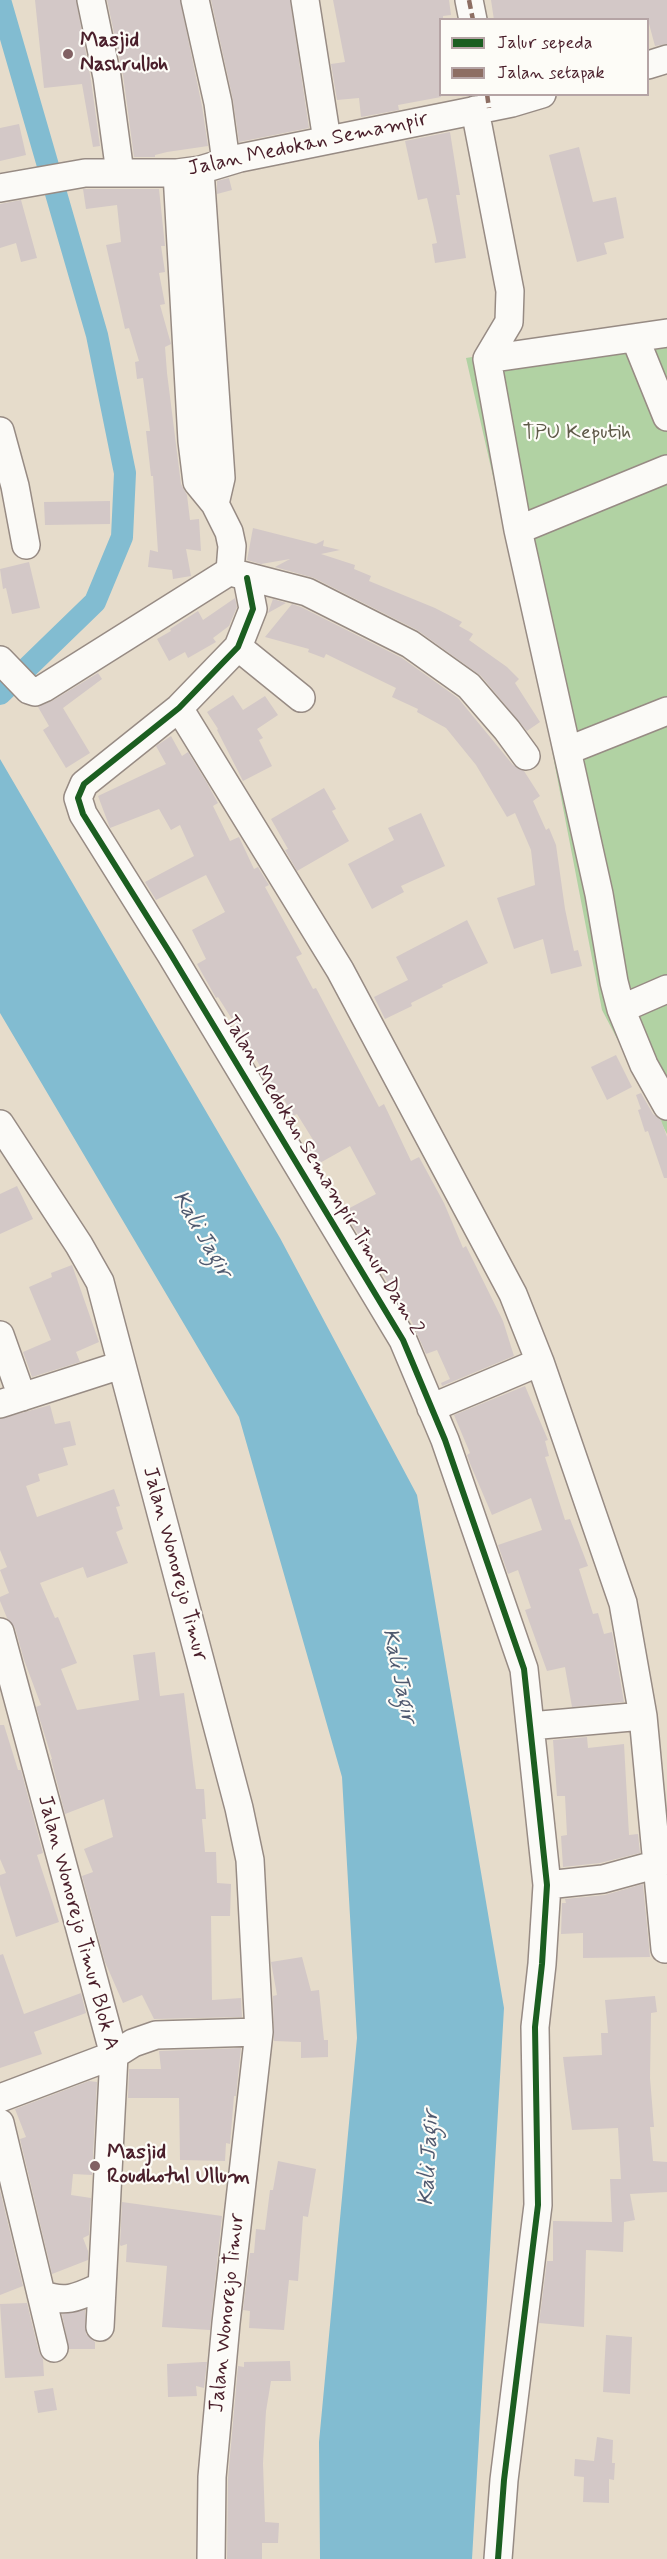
<!DOCTYPE html>
<style>
body{margin:0}
#map{position:relative;width:667px;height:2559px;overflow:hidden;background:#e6dccb;font-family:Mynerve,sans-serif}
canvas{display:block}
.legend{position:absolute;left:439px;top:18px;width:210px;height:78px;box-sizing:border-box;background:#fdfcf7;border:2px solid #b5a4a5;margin:0;padding:8px 10px;list-style:none;font-size:18px;color:#4a1f2b}
.legend li{display:flex;align-items:center;gap:12px;height:30px}
.legend b{width:30px;border:2px solid #b5a4a5}
</style>
<div id="map">
<canvas width="667" height="2559"></canvas>
<ul class="legend">
<li><b style="height:8px;background:#1b5e20"></b>Jalur sepeda</li>
<li><b style="height:8px;background:#8d6e63"></b>Jalan setapak</li>
</ul>
</div>
<script>
const c = document.querySelector('canvas').getContext('2d');
c.lineJoin = 'round';
function fill(path, color) { c.fillStyle = color; c.fill(path, 'evenodd'); }
function stroke(path, color, width, dash) { c.strokeStyle = color; c.lineWidth = width; c.lineCap = dash ? 'butt' : 'round'; c.setLineDash(dash || []); c.stroke(path); }
function label(font, color, halo, rows, align = 'center') {
  c.font = font + ' Mynerve,sans-serif'; c.lineWidth = 4.5; c.setLineDash([]); c.textBaseline = 'middle'; c.strokeStyle = halo; c.fillStyle = color; for (const [text, x, y, turn = 0] of rows) {
    c.save(); c.translate(x, y); c.rotate((+turn || 0) * Math.PI / 180); c.textAlign = isNaN(turn) ? turn : align; if (halo) c.strokeText(text, 0, 0); c.fillText(text, 0, 0); c.restore();
  }
}
const green = new Path2D(`
 M667 325V1134L602 1010 533 652 466 358Z`);
const water = new Path2D(`
 M0 759 280 1238 417 1495 504 2008 472 2559H320L319 2442 357 2038 342 1777 239 1417 0 1013Z`);
const canal = new Path2D(`
 M0 0 97 335 125 473 122 537 95 602 0 694`);
const building = new Path2D(`
 M35 0H76L91 80 100 146 93 147 82 84 44 88Z
 M107 0H180L202 106 208 146 167 152 155 155V157H134L123 75Z
 M211 0H290L309 128 239 142 233 100Z
 M333 0H449L451 15 443 16V20H441V97L398 105 399 110 361 117 359 98 337 100 331 64 345 62Z
 M491 0H667V44L655 46 648 20H494Z
 M19 124 26 155 0 161V128Z
 M450 132 460 195H456L466 258 435 263 432 244 437 243 433 224 427 198 418 200 405 141Z
 M579 147 593 202 616 197 624 238 604 243 607 254 577 262 549 155Z
 M229 178 232 190 217 194V181Z
 M83 189H159L165 246H161L165 272 159 273 165 304 160 305 171 344 165 347 167 373 181 484 187 495 190 520 199 519 201 551 186 549 191 576 173 579 172 570 148 567 150 550 158 552 153 476H151L146 431H150L143 378 137 379 135 362 139 361 129 328 125 329 106 245 121 242 117 205 86 209Z
 M21 200 37 258 21 262 16 243 0 248V204Z
 M110 501V524L45 525 44 502Z
 M253 528 316 544 324 540 323 546 340 550 321 554 355 565 354 569 371 576 369 581 435 608 462 622 459 626 473 634 469 640 507 667 519 679 515 683 540 722 527 731 481 676 417 630 314 578 275 567 290 559 261 564 247 560Z
 M29 562 40 608 12 614 6 588 3 589 0 569Z
 M235 598 237 607 229 626 213 638 216 642 188 658 185 652 169 661 157 639 171 631 170 629 198 611 203 620Z
 M273 599 286 603 268 613Z
 M292 604 301 607 402 658 458 698 513 765 524 771 540 796 533 801 546 830 549 828 556 845 565 909 574 951 578 950 582 966 551 974 543 939 514 949 497 898 535 885 531 850 515 813 507 817 476 765 446 728 417 712 418 709 392 697 396 688 326 654 324 658 308 652 309 649 265 637Z
 M98 673 102 679 63 708 90 753 66 768 43 730 49 726 38 707 52 701Z
 M233 695 243 710 265 696 278 715 257 729 263 738 259 740 272 766 243 781 217 730 218 729 207 712Z
 M171 736 182 756 188 752 207 783 218 803 213 806 230 841 239 837 254 869 258 867 269 885 265 887 302 954 296 957 313 989 316 988 379 1107 384 1104 411 1161 419 1157 444 1203 463 1248 466 1246 503 1321 514 1356 442 1386 441 1383 450 1379 437 1350 426 1354 412 1322 344 1211 376 1194 350 1146 318 1164 308 1148 315 1143 297 1114 293 1116 283 1097 278 1099 249 1046 218 997 216 998 197 964 206 959 192 930 225 912 206 875 156 900 145 882 194 856 180 825 171 830 159 809 110 828 98 796 166 764 156 746Z
 M324 788 336 809 332 811 349 841 297 871 285 850 288 849 271 819Z
 M421 813 445 866 401 886 404 892 372 909 348 864 394 840 388 828Z
 M467 920 488 963 442 985 443 987 411 1003 412 1006 385 1019 374 997 408 980 396 957Z
 M616 1055 632 1087 607 1100 591 1067Z
 M641 1093 653 1114 661 1120 667 1137V1178H664L648 1131 645 1132 638 1110 641 1109 636 1095Z
 M17 1186 33 1219 0 1234V1194Z
 M72 1265 99 1342 76 1352 80 1362 32 1377 23 1352 51 1340 29 1287 52 1277 51 1273Z
 M525 1386 548 1440 545 1441 549 1456 545 1457 565 1520 570 1519 588 1566 579 1569 593 1614 598 1613 604 1634 612 1632 624 1702 572 1707 565 1667 547 1671 525 1610 531 1608 518 1570 508 1574 498 1545 542 1530 531 1498 492 1515 471 1466 467 1455 470 1453 454 1415Z
 M50 1405 55 1424 70 1421 76 1445 63 1448 68 1465 38 1474 40 1481 26 1486 37 1517 114 1489 120 1506 116 1507 123 1529 116 1532 128 1563 87 1578 83 1567 40 1583 55 1618 58 1617 77 1663 61 1669 77 1710 139 1700 133 1655 155 1652 160 1696 184 1693 196 1789H204L206 1819H202L205 1852H216L217 1883 231 1884 230 1916H211L212 2000 241 1998 242 2017 154 2019 142 1995 123 2003 105 1962 82 1876 93 1872 84 1849 113 1837 104 1799 65 1814 51 1759H52L36 1707 41 1705 24 1660 15 1628 7 1618 0 1601V1597L9 1593 0 1570 7 1567 0 1550V1419Z
 M0 1725H4L18 1770H21L43 1853 37 1855 59 1922 16 1937 0 1885V1875L6 1873 0 1859Z
 M587 1737 588 1748 624 1744 629 1835 638 1834 640 1853 600 1863 563 1867 561 1836 567 1835 565 1796H557L553 1740Z
 M643 1884 650 1957 583 1958V1933L561 1934 562 1903H566L565 1899 605 1895Z
 M3 1954 24 2014 81 1993 86 2013 34 2032 42 2054 0 2068V1955Z
 M302 1957 311 1991 319 1990 324 2040H328V2057L301 2058V2042L274 2041 273 1996 277 1995 271 1962Z
 M655 1996 657 2012 651 2013 650 2078 654 2127H650L653 2161 667 2162V2192L630 2194 635 2220 624 2222 623 2252 586 2250 584 2327 539 2323 547 2261H553V2221L612 2222 610 2179H621L618 2128 572 2130 563 2057 602 2055 601 2033H608L605 2000Z
 M241 2048 236 2096H234L230 2144 226 2143 225 2161 180 2160 179 2098H128L129 2069H161L159 2051Z
 M89 2081 97 2082 92 2175 73 2174 71 2195 91 2198 89 2235 83 2238 88 2251V2260L52 2274 20 2139 26 2137 15 2109Z
 M278 2161 316 2169 308 2217 303 2216 298 2281 289 2280 284 2330 249 2328 250 2311 243 2310 250 2253H254L256 2229 265 2230 270 2190H273Z
 M0 2190 23 2286 0 2295Z
 M122 2202 222 2216 210 2330 162 2327 167 2266 126 2262 127 2244 121 2246 120 2245Z
 M27 2303 39 2352 43 2359 44 2376 5 2378 0 2304Z
 M85 2310 86 2334 95 2342V2349H69L62 2314Z
 M606 2335 632 2337 630 2394 603 2392Z
 M290 2361 291 2381H271L266 2411 263 2463 265 2522 279 2523 278 2543H262V2559H227L228 2478 238 2366 244 2367V2362Z
 M203 2362H207L204 2388 196 2386 197 2396 168 2397 167 2364Z
 M53 2388 57 2410 38 2413 34 2391Z
 M597 2437 613 2440 612 2463H615L614 2480 609 2479V2503L583 2502 584 2477 574 2476 575 2459 594 2461Z`);
const minor = new Path2D(`
 M91 0 107 77 120 173
 M195 0 218 103 226 162
 M305 0 327 140
 M469 0 473 20
 M648 65 667 59
 M475 110 510 291 509 322 487 359 518 530 599 894 614 982 621 1009 644 1065 667 1106
 M200 170 221 478 215 504
 M177 173 192 441 197 482 215 504 229 532 232 546 230 571
 M0 188 85 173H177L200 170 240 158 512 103 542 94
 M635 338 667 417
 M487 359 667 333
 M0 431 15 486 26 545
 M518 530 667 469
 M234 573 307 592 410 644 469 686 507 730 526 756
 M247 578 253 609 238 647 179 708 84 784 78 798 83 814 170 953 403 1340 445 1440 524 1669 547 1885 542 1964 535 2027 538 2205 504 2480 498 2559
 M238 647 301 698
 M0 660 29 690 35 692 44 688 230 571
 M179 708 340 970 513 1294 540 1362 623 1603 643 1716 665 1949
 M569 750 667 711
 M621 1009 667 989
 M0 1124 79 1245 100 1282 239 1808 250 1860 259 2032 226 2323 212 2477 211 2559
 M0 1335 22 1397
 M0 1404 121 1365
 M431 1408 540 1362
 M0 1632 114 2055 100 2327
 M530 1726 643 1716
 M547 1885 603 1879 658 1864
 M0 2098 114 2055 133 2043 156 2035 259 2032
 M0 2123 54 2348
 M41 2294C66 2304 78 2297 102 2286`);
const quiet = new Path2D(`
 M469 0 473 20
 M487 94 489 108`);
const cycleway = new Path2D(`
 M247 578 253 609 238 647 179 708 84 784 78 798 83 814 170 953 403 1340 445 1440 524 1669 547 1885 542 1964 535 2027 538 2205 504 2480 498 2559`);
const markers = [
 [68,54,6,"#816163"],
 [95,2166,6,"#816163"]
];
const poiNames = [
 ["Masjid",80,42],
 ["Nashrulloh",80,66],
 ["Masjid",107,2154],
 ["Roudhotul Ullum",107,2178]
];
const streetNames = [
 ["Jalan Medokan Semampir",308,145,-12],
 ["Jalan Medokan Semampir Timur Dam 2",322,1175,59],
 ["Jalan Wonorejo Timur",174,1564,75],
 ["Jalan Wonorejo Timur Blok A",77,1923,75],
 ["Jalan Wonorejo Timur",228,2313,-84]
];
const parkNames = [
 ["TPU Keputih",577,434]
];
const waterNames = [
 ["Kali Jagir",201,1235,60],
 ["Kali Jagir",398,1676,78],
 ["Kali Jagir",430,2158,-87]
];
fill(green, '#b1d2a3');
fill(water, '#82bcd1');
stroke(canal, '#82bcd1', 22);
fill(building, '#d3c8c7');
stroke(minor, '#978b84', 30);
stroke(minor, '#fbfaf7', 27);
stroke(quiet, '#8d6e63', 4.5, [9, 4.5]);
stroke(cycleway, '#1b5e20', 6);
for (const [x, y, r, color] of markers) { const dot = new Path2D(); dot.arc(x, y, r, 0, 2 * Math.PI); c.fillStyle = color; c.fill(dot); stroke(dot, '#fdfcf7', 2); }
label('bold 21px', '#4a1f2b', '#fdfcf7', poiNames, 'left');
label('21px', '#4a1f2b', '#fdfcf7', streetNames);
label('21px', '#5f5a49', '#fdfcf7', parkNames);
label('italic 22px', '#4f596f', '#fdfcf7', waterNames);
</script>
